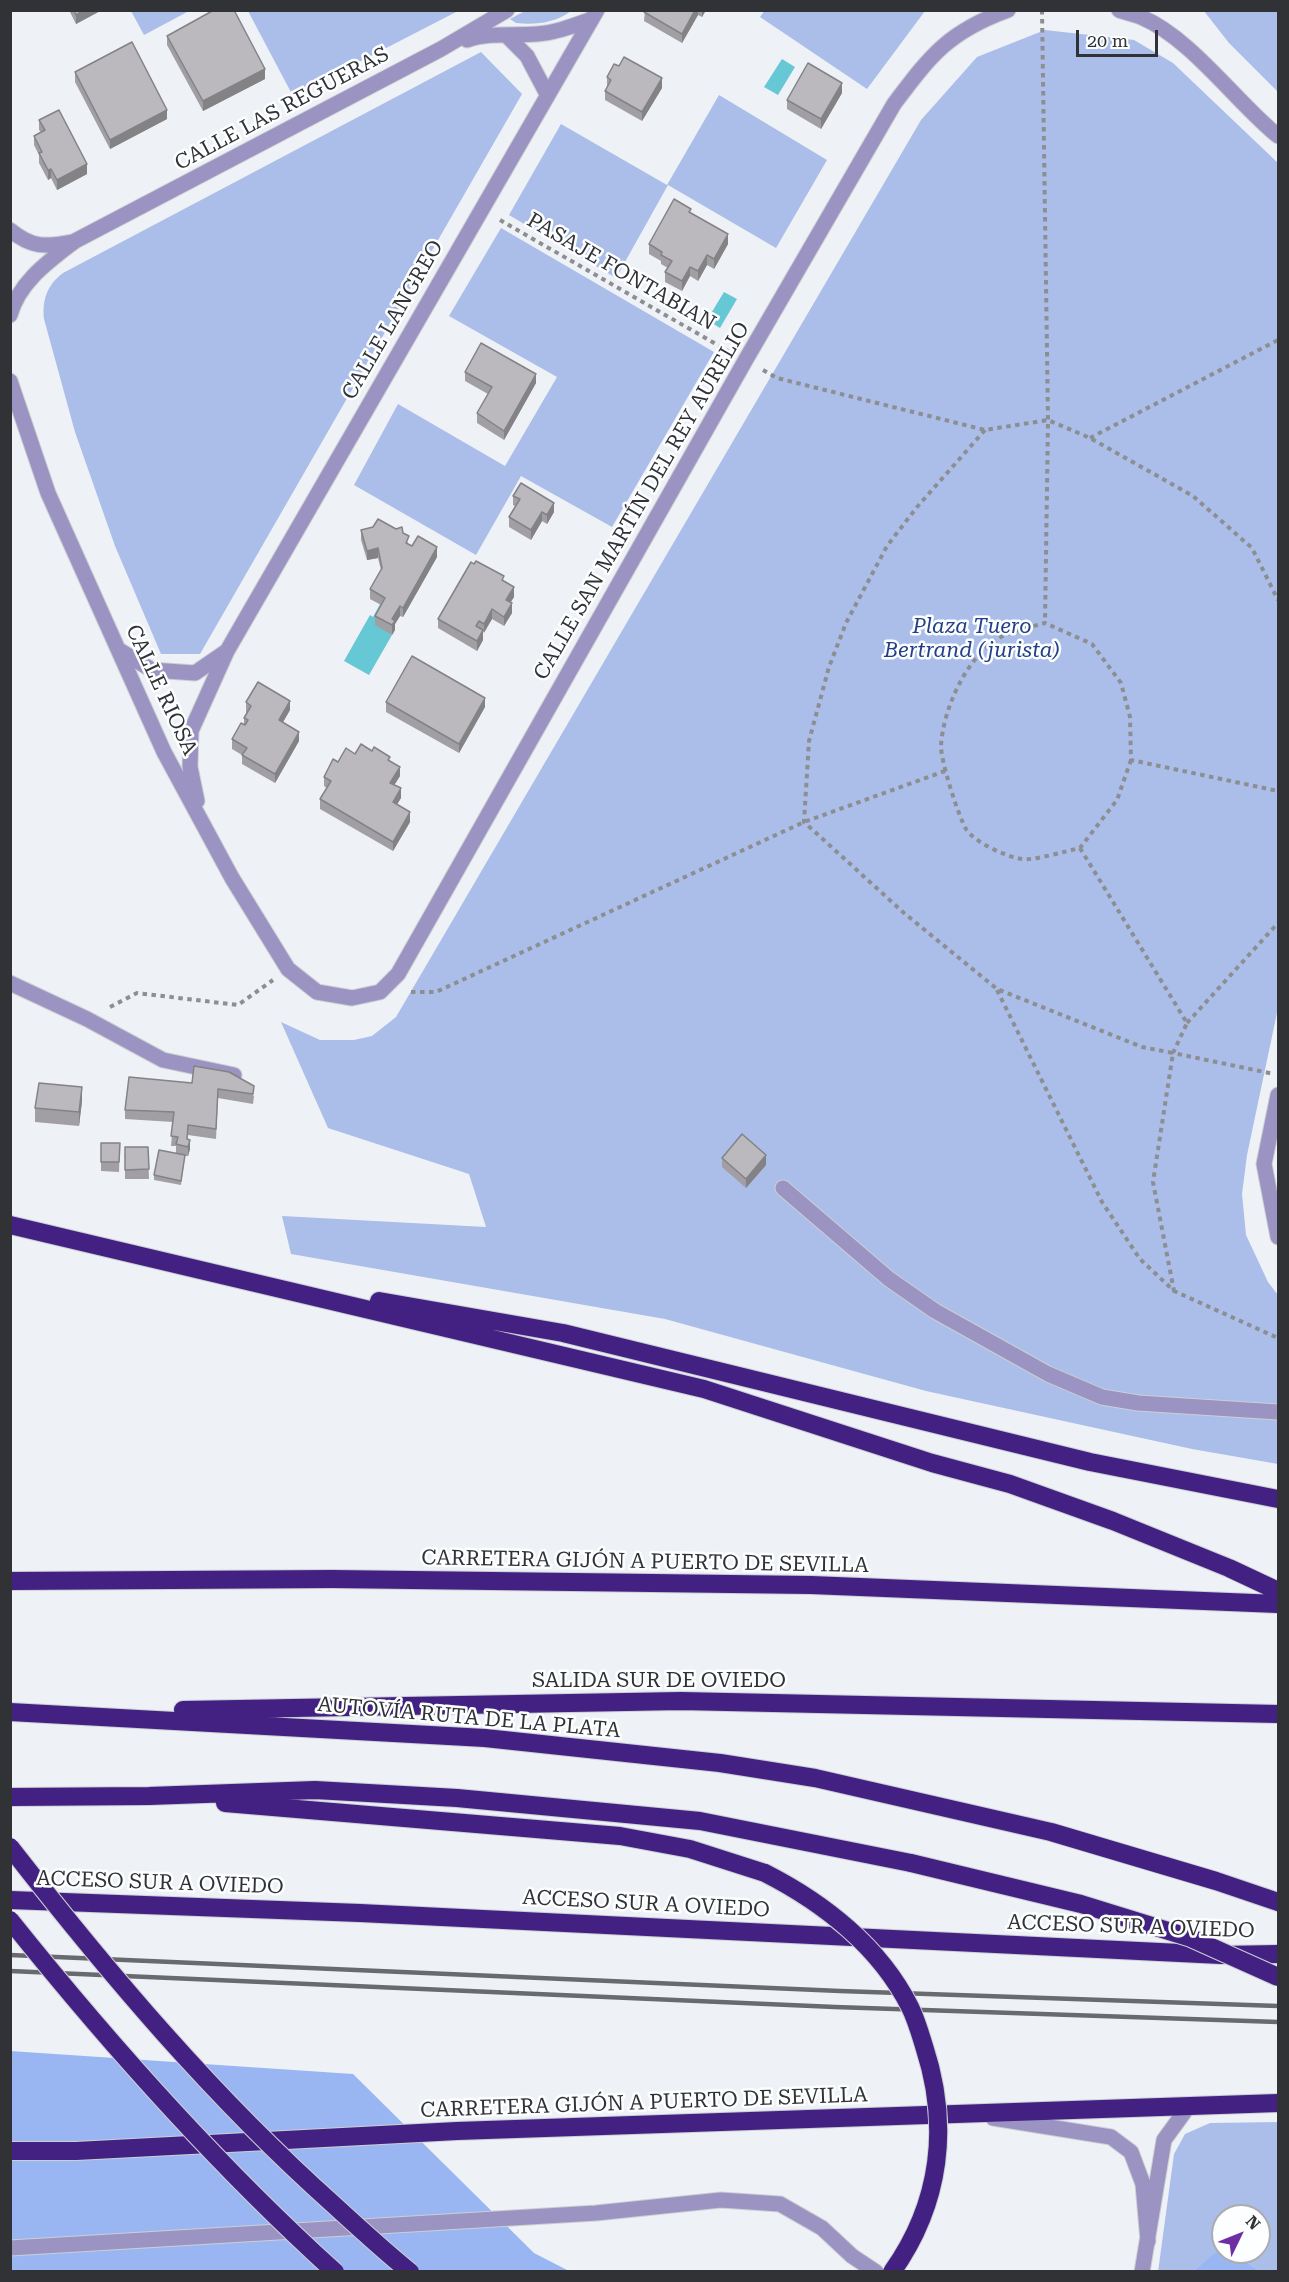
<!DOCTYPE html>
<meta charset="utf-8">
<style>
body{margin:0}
#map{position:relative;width:1289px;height:2282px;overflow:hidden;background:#eef1f6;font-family:"Roboto Serif",serif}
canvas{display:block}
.frame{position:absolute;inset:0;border:12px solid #313235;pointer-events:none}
.north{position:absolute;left:1211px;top:2204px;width:60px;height:60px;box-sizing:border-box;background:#fdfeff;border:2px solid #abacae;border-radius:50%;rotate:47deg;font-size:16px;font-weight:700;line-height:24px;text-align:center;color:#313235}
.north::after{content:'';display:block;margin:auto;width:21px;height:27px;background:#702ea3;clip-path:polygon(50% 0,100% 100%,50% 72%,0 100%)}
.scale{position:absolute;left:1076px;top:30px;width:82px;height:27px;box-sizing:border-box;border:3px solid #313235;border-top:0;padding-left:8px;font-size:18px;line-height:21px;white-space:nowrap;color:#313235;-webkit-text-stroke:4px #fdfeff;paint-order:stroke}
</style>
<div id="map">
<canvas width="1289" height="2282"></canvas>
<div class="frame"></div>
<div class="north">N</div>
<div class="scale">20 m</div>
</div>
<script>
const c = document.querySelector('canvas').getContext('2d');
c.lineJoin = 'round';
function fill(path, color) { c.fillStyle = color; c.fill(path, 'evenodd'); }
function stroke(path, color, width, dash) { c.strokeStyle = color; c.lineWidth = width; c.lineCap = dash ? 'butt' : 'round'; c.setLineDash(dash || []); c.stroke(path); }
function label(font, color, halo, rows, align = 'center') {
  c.font = font + ' "Roboto Serif",serif'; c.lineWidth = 5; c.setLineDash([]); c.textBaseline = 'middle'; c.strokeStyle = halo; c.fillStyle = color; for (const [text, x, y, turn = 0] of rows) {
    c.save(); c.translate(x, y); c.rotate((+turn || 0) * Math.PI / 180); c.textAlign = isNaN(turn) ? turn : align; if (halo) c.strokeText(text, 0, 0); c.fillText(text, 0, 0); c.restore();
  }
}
const green = new Path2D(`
 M765 10H925V11L867 89 760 17Z
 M131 11H189L144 35Z
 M248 11H458L293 96Z
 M525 11V10L571 11C555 23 536 25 516 23L510 19Z
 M1204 11H1278V92L1229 43Z
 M1045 30 1134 40 1173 63 1278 163V1008L1247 1155 1242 1194 1246 1235 1268 1282 1278 1295V1464L1192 1449 926 1391 665 1319 291 1254 282 1216 486 1227 469 1174 328 1128 281 1022 320 1040H354L372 1036 396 1017 921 120 977 57Z
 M481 52 522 94 200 654H161L115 546 75 432 44 319C42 300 47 285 63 273Z
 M719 95 827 160 776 248 668 185 616 278 509 215 561 124 667 185Z
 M501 228 714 352 612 527 521 476 476 555 354 485 398 404 505 466 557 377 449 316Z
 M1278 2122V2271H1260L1231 2252H1259V2216H1223V2247L1193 2271 1158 2272 1174 2154 1185 2134 1210 2123Z`);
const forest = new Path2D(`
 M10 2051 353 2074 534 2253 569 2271H11Z
 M1222 2247 1223 2252H1231L1260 2271H1193Z`);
const water = new Path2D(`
 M782 59 795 67 778 95 764 87Z
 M724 292 737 299 720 328 707 320Z
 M380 604 385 608 392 635 369 675 344 661 370 615 373 617Z`);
const path = new Path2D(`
 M1042 10 1048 420 1045 623
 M500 220 728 351
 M763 370 777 378 985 430 1048 420 1090 438 1193 496 1252 548 1278 600
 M985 430 917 507 887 546 846 623 829 667 809 741 804 822 904 913 997 989 1142 1047 1173 1053 1153 1182 1174 1291
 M1090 438 1278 340
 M1131 760 1117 800 1080 848C1067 851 1032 861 1022 859 1006 857 974 842 966 829 958 815 941 762 941 746 943 709 967 655 1001 637 1014 630 1031 627 1045 623L1092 644 1121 683 1130 717 1131 760 1278 791
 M1080 848 1187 1023 1173 1053 1274 1074
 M997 990 1102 1202 1140 1259 1174 1291 1278 1338
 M411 992H436L804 822 945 771
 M110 1007 137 993 238 1005 273 980
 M1187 1023 1278 923`);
const minor = new Path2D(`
 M1119 10C1126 13 1134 14 1141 17 1191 38 1236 102 1278 136
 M506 35 527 56 547 94
 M467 40C489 32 514 36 537 34 556 33 575 25 592 19
 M10 230C32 248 45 247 72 242
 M10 315C19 282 49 261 75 241L441 49 507 10
 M10 381 48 493 164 752 232 878 288 969 317 992 352 998 380 992 398 974 745 361 894 104C931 55 948 32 1008 10
 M119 650 152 670 195 673 227 651
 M197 801 190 767 191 731 227 651 597 10
 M10 983 87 1019 163 1060 234 1075
 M1278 1095 1264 1164 1278 1237
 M783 1188 889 1279 935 1311 1048 1374 1102 1397 1138 1403 1278 1412
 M993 2118 1111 2137 1131 2152 1143 2184 1148 2241
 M10 2248 596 2213 721 2200 780 2204 822 2228 852 2256 876 2272
 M1142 2272 1164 2140 1188 2107`);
const highway = new Path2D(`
 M10 1225 704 1389 932 1463 1010 1484 1113 1521 1229 1568 1278 1591
 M379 1301 563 1333 1090 1462 1278 1499
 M10 1581 332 1579 811 1585 1278 1604
 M183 1710 681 1701 1278 1714
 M10 1712 485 1738 720 1763 815 1778 1051 1832 1216 1881 1278 1902
 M10 1797 149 1796 315 1790 457 1798 700 1821 911 1863
 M225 1803 620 1836 690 1849 765 1873
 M10 1900 360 1913 1221 1955 1278 1954
 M10 2151H76L457 2131 1278 2103`);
const rail = new Path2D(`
 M10 1955 840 1991 1278 2006
 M10 1971 835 2007 1278 2022`);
const highwayBridge = new Path2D(`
 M10 1847C110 1975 213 2097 334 2205 359 2228 384 2251 410 2272
 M911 1863 1081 1904 1191 1938 1278 1977
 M765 1873C824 1903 880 1947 910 2007 916 2019 920 2033 924 2046 950 2125 941 2203 892 2272
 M10 1920C110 2045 216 2164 335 2272`);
const wall = new Path2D(`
 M69 10H102L76 24Z
 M645 10H706L702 17 698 15 682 43 644 21Z
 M167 36 265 79 203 111 167 45Z
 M619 66 662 88 642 121 605 100V91L607 87V77Z
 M75 72 167 119 110 149 75 82Z
 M842 93 821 129 787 109V100Z
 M39 120 87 174 57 190 51 178 48 180 39 163V155L34 145V136L41 132 39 130Z
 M691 213 728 244 714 269 707 265 698 281 690 276 682 291 665 282V272L668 268 661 264V261L649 254V244Z
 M465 372 536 383 504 440 477 423V413L488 394 465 381Z
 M513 496 554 512 547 524 542 521 531 540 509 527V517L515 506 513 505Z
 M361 530 403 533 409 545 437 557 403 617 400 616 395 624V630L392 635 375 625V616L381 605 370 599V589L381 570 378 558 367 560 361 540Z
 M504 582 514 597 510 602 512 613 504 626 492 619 483 633V640L477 651 438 628V619Z
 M246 702 290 710 283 722 299 741 275 783 242 764V755L232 749V739L244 724V718L247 713 246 712Z
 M386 702 485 707 459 753 386 712Z
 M372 751 390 761 400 776 394 785 401 798 397 804 410 822 393 851 320 809V799L327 788 324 786V777L338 762 355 754Z
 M229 1072 254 1096 253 1104 218 1098 216 1139 188 1135 187 1139 190 1149 188 1156H185L181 1185 154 1180V1175L176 1153V1146H171L173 1122 125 1119V1110L192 1083Z
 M82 1101 79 1126 35 1122V1108Z
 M101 1143H120L119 1172 101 1171Z
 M125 1147H148L149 1179H125Z
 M722 1158 766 1165 746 1188 722 1167Z`);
const shadedWall = new Path2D(`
 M84 10H102L76 24V15Z
 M695 10H698V15L682 43V34Z
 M702 10H706L702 17Z
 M265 69V79L203 111V101Z
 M662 78V88L642 121V112Z
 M842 83V93L821 129V119Z
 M167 110V119L110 149V140Z
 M87 164V174L57 190V180Z
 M51 169V178L48 180V170Z
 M728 234V244L714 269V259Z
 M707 255V265L698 281V271Z
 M690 267V276L682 291V281Z
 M536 374V383L504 440V431Z
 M554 503V512L547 524V515Z
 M542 512V521L531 540V530Z
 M437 547V557L403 617V608Z
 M378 548V558L367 560V551Z
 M514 587V597L506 610V600Z
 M512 603V613L504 626V617Z
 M400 606V616L395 624V630L392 635V619Z
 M492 609V619L484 633V624Z
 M483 630V640L477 651V641Z
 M485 698V707L459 753V744Z
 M290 701V710L279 729V720Z
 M299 732V741L275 783V774Z
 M400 767V776L390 792V783Z
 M401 788V798L393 811V802Z
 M410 812V822L393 851V842Z
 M82 1087V1101L79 1126V1112Z
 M190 1140V1149L188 1156V1147Z
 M766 1155V1165L746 1188V1179Z`);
const building = new Path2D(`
 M74 10H84L76 15Z
 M214 10H234L265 69 203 101 167 36Z
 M645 10H695L682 34 644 12Z
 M132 42 167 110 110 140 75 72Z
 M624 57 662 78 642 112 605 91 611 80 607 77 614 64 619 66Z
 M808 63 842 83 821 119 787 100Z
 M59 110 87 164 57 180 51 169 48 170 39 153 42 152 34 136 45 130 39 120Z
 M674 199 691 209 689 212 728 234 714 259 707 255 698 271 690 267 682 281 665 272 672 261 661 255 662 252 649 244Z
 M481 343 536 374 504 431 477 413 492 387 465 372Z
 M521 483 554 503 547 515 542 512 531 530 509 517 520 499 513 496Z
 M378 519 396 529 402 527 403 533 409 536 406 543 412 546 418 536 437 547 403 608 400 606 392 619 395 621 392 625 375 616 385 598 370 589 382 568 378 548 367 551 361 530 373 527Z
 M476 561 504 576 502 580 514 587 506 600 512 603 504 617 492 609 484 624 479 621 476 626 483 630 477 641 438 619 471 562 474 564Z
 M412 656 485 698 459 744 386 702Z
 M258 682 290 701 279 720 299 732 275 774 242 755 247 748 232 739 241 723 245 725 248 720 244 718 251 706 246 702Z
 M361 744 372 751 374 747 390 757 388 760 400 767 390 783 401 788 393 802 410 812 393 842 320 799 331 781 324 777 333 759 338 762 346 748 355 754Z
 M194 1066 229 1072 254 1086 253 1094 218 1089 216 1129 188 1125 187 1139 190 1140 188 1147 176 1144 178 1137 171 1136 174 1112 125 1110 129 1077 192 1083Z
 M39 1083 82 1087 79 1112 35 1108Z
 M742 1134 766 1155 746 1179 722 1158Z
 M101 1143H120L119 1162H101Z
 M125 1147H148L149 1169 125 1170Z
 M159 1150 185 1155 181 1181 154 1175Z`);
const streetNames = [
 ["CALLE LAS REGUERAS",282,109,-28],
 ["PASAJE FONTABIAN",621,272,30],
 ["CALLE LANGREO",393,320,-60],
 ["CALLE SAN MARTÍN DEL REY AURELIO",642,501,-60],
 ["CALLE RIOSA",161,690,65],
 ["CARRETERA GIJÓN A PUERTO DE SEVILLA",645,1562,1],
 ["SALIDA SUR DE OVIEDO",659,1681],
 ["AUTOVÍA RUTA DE LA PLATA",469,1718,5],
 ["ACCESO SUR A OVIEDO",160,1883,2],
 ["ACCESO SUR A OVIEDO",646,1904,3],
 ["ACCESO SUR A OVIEDO",1131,1927,2],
 ["CARRETERA GIJÓN A PUERTO DE SEVILLA",644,2103,-2]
];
const parkNames = [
 ["Plaza Tuero",972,627],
 ["Bertrand (jurista)",972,651]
];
fill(green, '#aabee9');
fill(forest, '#99b6f3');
fill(water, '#66c8d4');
stroke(minor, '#cccfd3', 17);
stroke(highway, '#cccfd3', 20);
stroke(path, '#8c8e92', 4, [4.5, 4.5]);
stroke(minor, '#9b93c2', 15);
stroke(highway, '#422183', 18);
stroke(rail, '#696a6e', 4.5);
stroke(highwayBridge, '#cccfd3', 20, []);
stroke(highwayBridge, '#422183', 18);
fill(wall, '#a19fa3');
fill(shadedWall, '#838285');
fill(building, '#bbb9be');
stroke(building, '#838285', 1.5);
label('21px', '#313235', '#fdfeff', streetNames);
label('italic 21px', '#234087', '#fdfeff', parkNames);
</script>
